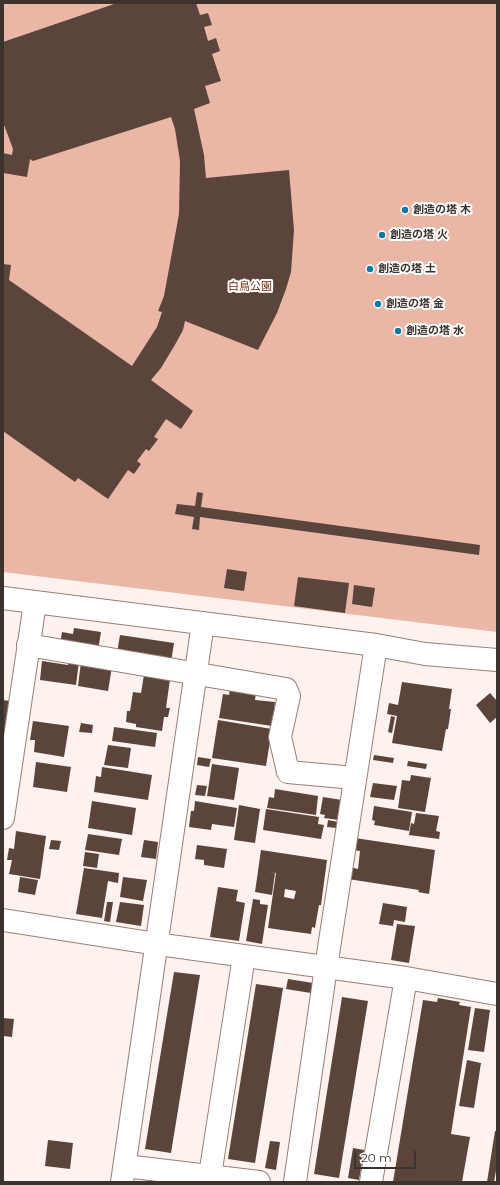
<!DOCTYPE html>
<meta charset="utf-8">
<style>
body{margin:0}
#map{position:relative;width:500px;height:1185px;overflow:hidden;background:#fef2ef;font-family:Montserrat,sans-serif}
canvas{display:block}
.frame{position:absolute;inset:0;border:4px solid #3c322e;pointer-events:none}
.scale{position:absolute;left:354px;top:1151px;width:62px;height:18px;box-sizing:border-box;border:2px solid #3c322e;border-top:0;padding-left:5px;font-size:12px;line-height:14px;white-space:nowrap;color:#3c322e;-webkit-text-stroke:3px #fff;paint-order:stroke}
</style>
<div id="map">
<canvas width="500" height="1185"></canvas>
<div class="frame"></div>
<div class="scale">20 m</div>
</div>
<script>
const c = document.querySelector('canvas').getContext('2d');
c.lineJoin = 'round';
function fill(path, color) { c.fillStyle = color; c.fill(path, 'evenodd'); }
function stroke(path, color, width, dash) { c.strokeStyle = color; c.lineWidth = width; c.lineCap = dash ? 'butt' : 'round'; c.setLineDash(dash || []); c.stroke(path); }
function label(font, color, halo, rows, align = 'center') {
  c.font = font + ' Montserrat,"Noto Sans JP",sans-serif'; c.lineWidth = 4; c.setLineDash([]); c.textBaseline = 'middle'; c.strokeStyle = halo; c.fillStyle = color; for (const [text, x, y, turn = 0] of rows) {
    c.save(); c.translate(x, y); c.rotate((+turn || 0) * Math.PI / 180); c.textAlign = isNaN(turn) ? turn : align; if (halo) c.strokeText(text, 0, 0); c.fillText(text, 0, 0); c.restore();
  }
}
const green = new Path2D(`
 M3 3H497V632L3 572Z`);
const building = new Path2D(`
 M117 3H196L200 15 208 13 212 25 204 27 208 41 216 38 220 51 212 54 221 81 205 86 210 103 194 109 204 155 206 178 289 170 294 230 291 272 286 289 277 313 258 350 185 321 183 330 176 343 161 368 151 380 193 411 181 429 166 419 154 437 158 439 149 451 146 449 137 461 141 464 134 474 128 470 108 499 78 478 75 482 3 431V264L11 265 9 280 132 366 157 327 162 312 158 311 164 296 179 214 180 161 175 129 171 117 33 161 30 159 27 177 3 173V153L12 155 13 149 3 122V42Z
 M197 492 203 493 201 507 480 545 479 555 200 517 199 530 192 529 194 517 175 514 177 504 195 506Z
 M227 569 247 572 244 591 224 588Z
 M298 577 349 583 345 613 294 606Z
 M354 585 375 588 372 607 352 604Z
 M74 628 101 632 98 650 60 644 62 632 73 634Z
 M120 635 174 643 171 662 117 653Z
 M69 660 79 662 76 685 40 680 42 661 68 665Z
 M81 662 112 667 108 691 78 686Z
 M144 675 170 679 166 708H170L168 717H164L162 731 136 727V724L126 722 127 711H130L133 692 141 693Z
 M402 682 452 689 449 709H451L448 729H446L442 751 392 743 397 716 387 714 389 703 398 705Z
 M230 689 256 693 255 700 275 702 272 726 219 718 223 694 229 695Z
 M490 693 497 701V717L490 723 476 705Z
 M3 700 10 701 4 743H3Z
 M391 716 395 717 392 733 388 732Z
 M218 720 272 729 266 766 212 758Z
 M33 721 69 726 64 757 34 752 35 740H30Z
 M81 723 93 725 92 733 79 732Z
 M114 727 157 733 155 747 112 741Z
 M108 745 131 748 128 768 104 765Z
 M374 755 394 758 393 763 373 760Z
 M198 757 211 759 209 767 197 765Z
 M408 761 427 764 426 769 407 766Z
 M36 762 71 767 67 792 33 787Z
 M212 764 239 768 234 800 207 796Z
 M102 767 152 775 148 800 94 792 96 776 101 777Z
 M411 775 431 778 425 812 398 808 402 780 410 781Z
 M373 783 397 786 394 800 370 797Z
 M197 785 207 786 205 796 195 795Z
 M275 789 318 796 316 815 267 808 269 797 274 798Z
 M323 797 342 800 339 820 324 818 325 815 320 814Z
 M92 801 136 808 132 835 88 828Z
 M195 801 237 808 234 827 212 824 211 830 189 827 191 811H194Z
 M239 805 260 809 255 843 234 840Z
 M374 806 412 812 409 831 374 825 375 821 372 820Z
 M266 809 319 817 318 824 324 825 321 839 263 830Z
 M416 813 439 816 436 831 440 832 439 839 409 835 411 823 414 824Z
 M328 820 338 822 337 828 327 827Z
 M16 831 46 836 40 879 9 874 12 860H7L9 848 14 849Z
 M88 834 122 839 119 855 85 850Z
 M355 838 435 850 429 894 418 892 419 890 348 879 350 867 358 869 360 851 353 850Z
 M51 840 61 841 59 850 49 849Z
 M144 840 158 842 156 859 141 857Z
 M197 845 227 849 224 868 204 865V860L195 859Z
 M261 850 327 860 321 905H319L315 928 312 927 311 934 289 931 290 921 289 931 268 928 276 873 265 871 275 873 272 895 255 892ZM285 889 296 891 294 899 284 897Z
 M85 852 99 854 97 868 83 866Z
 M84 868 119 873 118 883 108 881 102 918 76 914Z
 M20 877 38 880 35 895 18 892Z
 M123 877 147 880 143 901 120 897Z
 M218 887 238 890 236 901 245 903 239 941 210 937Z
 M253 899 260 900V904L268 905 262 944 246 941Z
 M107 902H113L110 922 104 921Z
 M120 902 144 905 141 926 116 922Z
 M383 903 407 907 405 922 394 920 393 926 379 924Z
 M397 924 415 926 409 963 391 960Z
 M174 972 200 975 171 1153 145 1149Z
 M288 979 313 983 311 993 286 989Z
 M256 984 283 988 255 1163 228 1159Z
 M342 997 368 1001 339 1178 314 1174Z
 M438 998 460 1002 459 1005 471 1007 451 1134 470 1137 462 1182H393L423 1000 437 1002Z
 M475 1008 490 1010 484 1052 468 1050Z
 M3 1018 14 1019 12 1037 3 1036Z
 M467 1060 481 1063 474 1108 459 1106Z
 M495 1131H497V1165L494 1182H487Z
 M48 1140 73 1143 70 1169 45 1166Z
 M270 1141 280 1142 276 1170 265 1168Z
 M353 1148 364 1150 359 1180 348 1178Z`);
const minor = new Path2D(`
 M3 598 376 645 425 654 497 660
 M28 645 286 689 289 696 280 737 288 772 355 778
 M3 818 35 603
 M3 920 157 944 406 978 497 994
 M125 1166 259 1182
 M122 1182 203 623
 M209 1182 244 956
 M295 1182 326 967 376 645
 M371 1182 406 978`);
const markers = [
 [405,210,4,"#0e7aa4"],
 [382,235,4,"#0e7aa4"],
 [370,269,4,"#0e7aa4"],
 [378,304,4,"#0e7aa4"],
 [398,331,4,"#0e7aa4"]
];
const poiNames = [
 ["創造の塔 木",413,210],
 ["創造の塔 火",390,235],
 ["創造の塔 土",378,269],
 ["創造の塔 金",386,304],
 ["創造の塔 水",406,331]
];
const parkNames = [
 ["白鳥公園",250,287]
];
fill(green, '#eab6a5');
fill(building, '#5a443c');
stroke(minor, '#987f77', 24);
stroke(minor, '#fff', 22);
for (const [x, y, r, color] of markers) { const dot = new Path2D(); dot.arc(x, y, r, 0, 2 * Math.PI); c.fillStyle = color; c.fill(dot); stroke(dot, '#fff', 1.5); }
label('bold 11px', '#3c322e', '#fff', poiNames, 'left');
label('11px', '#772e13', '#fff', parkNames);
</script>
